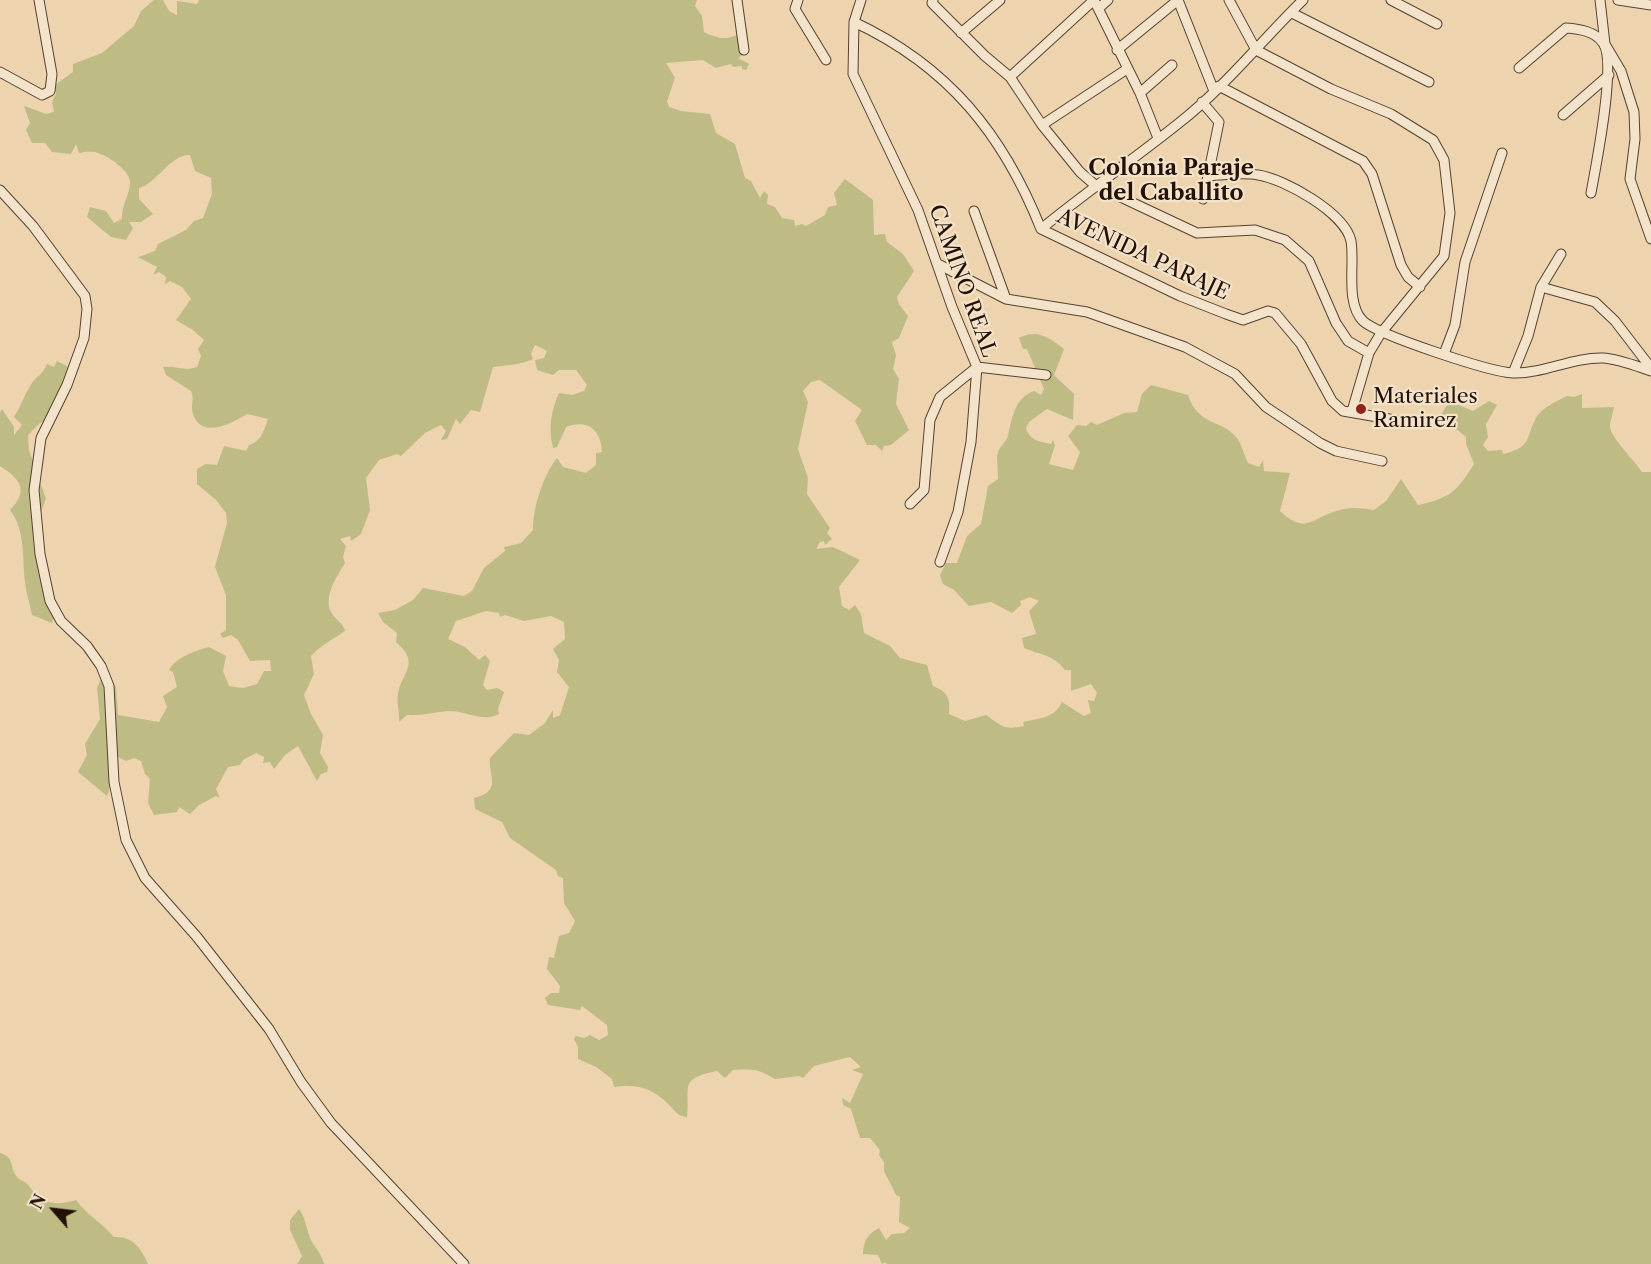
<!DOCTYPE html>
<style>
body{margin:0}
#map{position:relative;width:1651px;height:1264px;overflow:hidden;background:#edd4ae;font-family:"Libre Caslon Text",serif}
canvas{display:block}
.north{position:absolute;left:24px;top:1180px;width:60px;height:60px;-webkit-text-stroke:4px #f3e3ca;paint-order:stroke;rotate:298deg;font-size:16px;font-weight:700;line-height:24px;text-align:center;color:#231106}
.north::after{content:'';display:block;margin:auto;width:21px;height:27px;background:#231106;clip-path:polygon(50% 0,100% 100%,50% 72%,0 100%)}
</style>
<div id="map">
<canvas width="1651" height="1264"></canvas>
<div class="north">N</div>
</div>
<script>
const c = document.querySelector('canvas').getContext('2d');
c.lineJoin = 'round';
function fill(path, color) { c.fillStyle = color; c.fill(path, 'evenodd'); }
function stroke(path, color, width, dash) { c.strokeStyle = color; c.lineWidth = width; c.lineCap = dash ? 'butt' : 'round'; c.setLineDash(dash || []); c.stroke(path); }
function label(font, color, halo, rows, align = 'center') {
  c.font = font + ' "Libre Caslon Text",serif'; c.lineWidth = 4.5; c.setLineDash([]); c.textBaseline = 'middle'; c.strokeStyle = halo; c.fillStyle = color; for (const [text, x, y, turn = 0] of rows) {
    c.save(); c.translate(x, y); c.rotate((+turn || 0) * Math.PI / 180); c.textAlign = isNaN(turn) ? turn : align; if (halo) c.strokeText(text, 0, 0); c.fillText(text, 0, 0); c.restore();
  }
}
const green = new Path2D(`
 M154 0H163L169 11 177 15V1L197 4 199 0H697L695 6 702 16 704 32C721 41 732 40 747 29L748 52 738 58 749 64 746 70 742 69V66L733 67 731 64 716 68 703 60 666 63 675 78 667 101 669 107 681 111 710 114 716 133 735 144 745 178 751 181 760 198 764 191 768 195 767 204 775 207 782 218 794 220 795 226 802 224 806 226 825 215 828 207 837 205 834 193 845 179 873 200 874 235 885 234 887 242 903 254 914 271 897 297 899 304 908 316 899 338 892 342 896 355 893 369 899 379 896 404 909 430 891 445 884 446 882 451 876 445H867L855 421 862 410 820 380 811 382 803 391 808 402 798 449 808 478 807 494 830 528 827 533 832 539 825 545 824 541 820 542 816 549 833 547 860 560 839 587 842 606 849 610 855 605 861 614 864 633 890 646 900 658 927 665 933 686C949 693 950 698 949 714L965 721 986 715C1003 727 1004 730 1024 726L1023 722C1039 718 1054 719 1062 702L1084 716 1091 713 1088 700 1094 701 1097 693 1091 684 1071 691V670H1065C1053 654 1040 655 1024 648L1022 638 1036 634 1029 611 1039 601 1030 597 1020 601 1021 605 1012 613 991 602 969 606 954 590 943 584 940 575 946 563H957L967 536 981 524 988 486 998 479C998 472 997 463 997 456 998 447 1006 443 1008 436 1012 417 1015 398 1034 391L1041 395 1044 389 1027 349H1023L1019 338C1036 328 1051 338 1064 349L1054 375 1074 394 1073 420 1047 409 1029 422 1026 428C1029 440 1040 442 1051 444L1053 440 1055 445 1049 464 1073 470 1080 452 1068 436 1077 425 1086 426 1091 422 1097 425 1124 413 1137 412 1142 394 1151 385 1188 395C1198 426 1221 419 1236 437 1242 444 1244 455 1248 463L1259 467 1263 460 1264 471 1290 473 1280 511C1307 536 1311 517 1340 510 1351 507 1362 508 1374 510L1386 501 1401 479 1418 505C1451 498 1457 491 1474 464L1466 444V437L1440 416 1450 401 1473 411 1489 401 1497 405 1486 424 1488 437 1483 445 1488 451 1502 450 1503 454C1532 447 1525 439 1536 418 1541 408 1557 401 1567 396L1574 397 1582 394V408L1614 407C1613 413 1610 421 1610 427 1612 439 1634 460 1642 472H1651V1264H887L885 1262 882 1264 878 1255 863 1254C864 1240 867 1235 879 1228L886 1240 892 1234 904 1233 910 1228 899 1222 900 1197 896 1195 884 1171V1162L879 1155 880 1150 870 1138H860L851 1109 843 1105 842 1098 850 1103 863 1074 852 1070 861 1067 850 1057 814 1066 803 1078 799 1076 775 1079C757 1069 755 1069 733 1070L725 1078 717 1071C677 1079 691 1087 687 1117 678 1116 677 1113 671 1107 653 1088 639 1084 614 1087L612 1079 596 1067 578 1059V1047L574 1039 576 1036 584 1038 590 1035 599 1040 608 1035 607 1025 582 1006 580 1010 548 1005 545 998 551 993H559L560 986 547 969 549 957 554 958 559 936 569 933 575 921 564 903 563 878 558 876 556 870 510 838 502 822 475 809 474 798C503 791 488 776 490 758L514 733 529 735 545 723 553 710V718L560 715 569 687 557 672 559 660 553 649 565 639 564 622 551 616 524 621 505 615 500 617 499 613 486 611 456 621 448 639 465 647 479 660 485 655 490 661 483 685 487 690 497 688 504 692 498 709 499 714C482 723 468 711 449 711 434 712 421 716 407 715L399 722C400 712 396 702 398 693 402 672 421 664 396 642L397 633 383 622 378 613 395 610 413 600 423 588 464 596 472 591 484 568 505 551 504 547 521 543 533 530C533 507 543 476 557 458L563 467 586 473 596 465V453L602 452C601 429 587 419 566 427L557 447 553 448C548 428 551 411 559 393L572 395 584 391 587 385 576 370H559L553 375 537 370 535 360 544 358 547 351 535 345 531 354 533 359C520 365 507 365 493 367L480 412 471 410 460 424 456 419 447 439 441 440 446 431 441 425 425 433 401 456 397 454 379 460 366 478 370 510 361 534 351 541 350 536 340 539 346 546 343 557 345 563C337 576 323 597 331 612 335 620 343 622 345 631 333 639 320 646 311 656L314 674 304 695 311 714 323 735 320 753 328 767 327 772 321 774 317 781 298 746 285 755 274 769 270 762 263 763 264 757 256 753 243 760 240 765 228 767 216 789 220 798 216 796 199 805 190 814 179 807 177 812 154 815 148 803 150 779 145 774 141 761 134 758 126 761 116 756 109 791 107 796 78 772 87 755 85 744 100 719 97 688 104 672 116 687 118 715 159 722 167 707 163 696 177 687 173 672 169 670C176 657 195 651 209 647L226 656 223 671 229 686 243 688 257 684 264 671H271L270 660 250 661 238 640 231 635 223 638 220 634 226 630V595L215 567 227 523 226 513 216 500 197 484V469L206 464 217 465 224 446 246 451 249 445C261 442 264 430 268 419L247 414C232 423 202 440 193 414 190 405 195 399 191 391L166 375 163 367C176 365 182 372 197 367L201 356 198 349 204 340 193 330 176 320 191 299 182 287 170 281 165 284 166 277 159 272 153 275 157 267 138 257 155 251 158 244 186 230 194 221 203 218 212 194 211 178 195 171 190 155C169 155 158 183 139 188V199L153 214 141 222H129L133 228 126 240 111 237 87 217 90 207 106 211 114 223 122 219C122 203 129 197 130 183 131 171 108 156 98 153 92 151 85 152 79 153L76 144 71 154 52 152 45 143H32L26 130 30 123 24 106 46 114 54 112 52 102 56 94 55 85 73 72V64L102 53 134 26 141 11Z
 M57 361 69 367 55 416 40 423 28 435 29 450 46 499 36 524 34 547 41 558 56 607 52 623 32 615C30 604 26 593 25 582 22 558 26 531 10 510 29 491 21 479 0 466V412L2 409 14 427V435L22 425 14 417C21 406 25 393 32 383 38 375 42 375 47 364L54 367Z
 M0 1153C14 1157 10 1165 15 1174 18 1180 22 1180 26 1183 31 1187 34 1194 39 1198 51 1205 63 1204 76 1200 86 1214 102 1223 114 1237 133 1236 141 1248 148 1264H0Z
 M299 1209C307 1220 306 1231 312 1242 317 1250 322 1255 324 1264H297L302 1256 290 1230V1220Z`);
const minor = new Path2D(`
 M737 0 744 50
 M798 0 795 9 826 60
 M861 0 854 22 853 74 918 210 952 307 977 367 971 442 958 512 940 562
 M933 0 932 3 985 56 1010 77 1042 125 1080 172 1095 185 1197 233 1255 230 1285 240 1309 261 1336 323 1348 341 1369 353
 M1178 0 1214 91
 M1229 0 1256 50
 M1391 0 1437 24
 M1600 0 1605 44 1621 71 1634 112 1635 139 1630 179 1651 239
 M1618 0 1651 5
 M1099 8 1108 0
 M1292 13 1429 82
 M854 22C948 66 1003 134 1041 229L1180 296 1226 314 1243 320 1268 311 1275 313 1301 344 1332 401 1343 411 1412 423
 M961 33 1000 0
 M1117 50 1178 0
 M1256 50 1331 89 1391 114 1433 140 1444 160 1450 213 1444 256 1381 333 1369 353 1352 411
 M1519 68 1566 28C1579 29 1595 31 1603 43 1617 62 1596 165 1591 193
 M0 72 42 95 50 91 52 74 39 0
 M1010 77 1094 0 1140 93 1158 138
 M1219 86 1363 161 1372 174 1401 265 1408 277 1420 287
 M1140 93 1172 65
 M1202 102 1219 122 1208 176C1224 175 1242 172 1258 175 1285 179 1345 213 1351 241 1355 264 1345 303 1363 321 1378 335 1490 372 1513 373 1543 374 1573 357 1603 358 1619 359 1636 366 1651 371
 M1563 115 1609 75
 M1042 125 1127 69
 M0 190 33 226 85 296 87 309 84 338 67 385 41 438 34 490 40 554 50 601 61 621 87 646 101 666 109 686 114 782 126 840 145 878 197 937 269 1029 301 1082 331 1123 464 1264
 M1203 199 1208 176
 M974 211 1006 299
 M1041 229C1086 192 1134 159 1179 123 1225 87 1262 40 1303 0
 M938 264 1006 299 1087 312 1185 347 1235 374 1266 407 1320 443 1336 451 1382 461
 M1541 287 1595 302 1615 321 1651 368
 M1444 354 1455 325 1465 262 1502 153
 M1513 373 1528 336 1541 287 1561 254
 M910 504 924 490 930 420 940 397 977 367 1046 375`);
const markers = [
 [1361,409,6,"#8f2418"]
];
const streetNames = [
 ["AVENIDA PARAJE",1143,255,25],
 ["CAMINO REAL",962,281,70]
];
const poiNames = [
 ["Materiales",1373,397],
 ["Ramirez",1373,421]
];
const neighbourhoodNames = [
 ["Colonia Paraje",1171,169],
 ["del Caballito",1171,194]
];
fill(green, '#bfbb85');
stroke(minor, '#564230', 11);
stroke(minor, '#f3e3ca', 9);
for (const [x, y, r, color] of markers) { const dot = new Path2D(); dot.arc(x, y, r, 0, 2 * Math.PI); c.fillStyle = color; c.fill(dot); stroke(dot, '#f3e3ca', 2); }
label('21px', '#231106', '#f3e3ca', streetNames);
label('21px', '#231106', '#f3e3ca', poiNames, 'left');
label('bold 22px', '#231106', '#f3e3ca', neighbourhoodNames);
</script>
